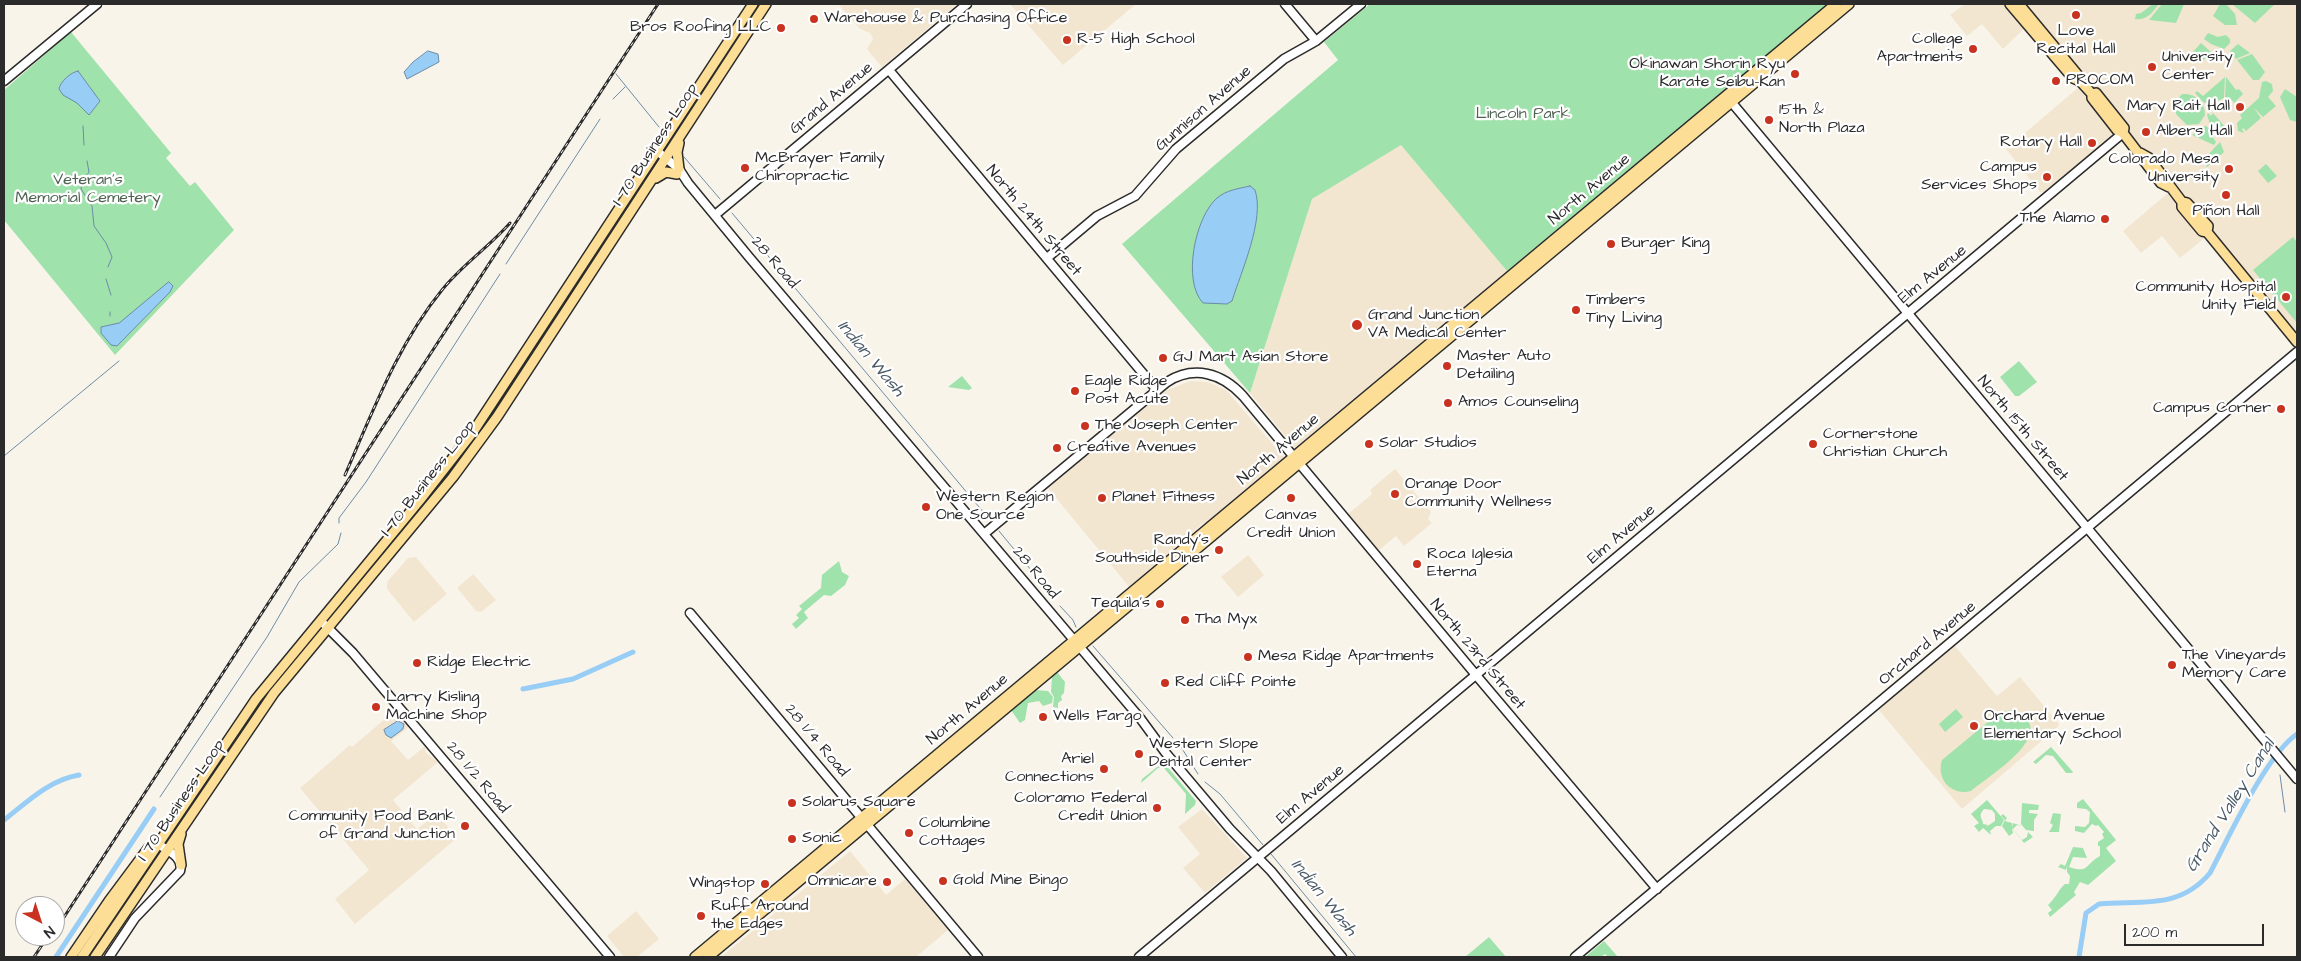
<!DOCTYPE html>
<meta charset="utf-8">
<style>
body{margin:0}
#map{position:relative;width:2301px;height:961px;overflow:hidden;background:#f9f4ea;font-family:"Architects Daughter",sans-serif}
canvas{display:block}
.frame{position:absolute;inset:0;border:5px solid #2b2b2b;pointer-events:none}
.north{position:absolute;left:15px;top:896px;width:50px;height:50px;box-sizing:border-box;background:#fff;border:1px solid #aaa;border-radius:50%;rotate:140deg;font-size:14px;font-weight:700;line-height:20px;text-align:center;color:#2b2b2b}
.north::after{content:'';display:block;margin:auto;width:18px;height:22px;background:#c8321e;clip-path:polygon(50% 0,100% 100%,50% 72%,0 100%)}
.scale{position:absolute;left:2124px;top:924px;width:140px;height:22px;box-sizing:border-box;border:2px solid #2b2b2b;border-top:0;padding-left:6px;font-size:15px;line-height:18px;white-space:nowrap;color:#2b2b2b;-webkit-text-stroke:4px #fff;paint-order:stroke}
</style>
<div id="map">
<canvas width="2301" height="961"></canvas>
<div class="frame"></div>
<div class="north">N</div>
<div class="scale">200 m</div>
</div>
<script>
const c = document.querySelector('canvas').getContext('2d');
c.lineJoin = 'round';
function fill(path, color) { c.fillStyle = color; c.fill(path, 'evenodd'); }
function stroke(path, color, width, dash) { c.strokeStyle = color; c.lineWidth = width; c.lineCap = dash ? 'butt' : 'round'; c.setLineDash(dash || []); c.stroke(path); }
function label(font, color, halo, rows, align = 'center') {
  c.font = font + ' "Architects Daughter",sans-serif'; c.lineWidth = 4.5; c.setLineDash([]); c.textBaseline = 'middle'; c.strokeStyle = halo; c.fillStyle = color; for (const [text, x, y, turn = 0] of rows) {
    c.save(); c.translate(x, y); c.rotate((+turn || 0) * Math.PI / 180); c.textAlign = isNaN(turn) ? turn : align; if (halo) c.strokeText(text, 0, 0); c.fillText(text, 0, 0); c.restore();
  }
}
const built = new Path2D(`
 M838 4H957L882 67 867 49 873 39 870 33 860 29Z
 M1010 4H1136L1063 65Z
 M1965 4H2297V333L2212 232 2180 258 2162 236 2141 253 2123 231 2175 187 2124 127 2046 192H2040L2006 149 2086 81 2034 19 2003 49 1982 24 1967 36 1950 15Z
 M1401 144 1507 271 1295 448 1250 393 1312 199Z
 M1190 381 1208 382 1226 390 1284 457V460L1205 525 1203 523 1130 588 1048 488 1165 391Z
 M1395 469 1431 512 1428 519 1432 523 1404 546 1396 536 1378 551 1348 514 1372 494 1370 490Z
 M1248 555 1264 575 1238 597 1221 577Z
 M416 557 447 594 414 622 387 589V582L408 558Z
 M473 574 496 600 481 612 476 611 457 588Z
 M1954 645 1997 696 2020 677 2059 724 2058 727 1962 809 1878 709Z
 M392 713 398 714 409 727 391 741 408 760 425 746 426 753 438 762 393 800 417 829 437 814 457 838 355 924 335 899 369 870 300 788 350 745 352 747Z
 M1202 809 1247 858 1205 893 1183 868 1200 854 1178 827Z
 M850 851 886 895 905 879 948 930 916 957H721Z
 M636 911 659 939 637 957H624L607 936Z`);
const green = new Path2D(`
 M1370 4H1828L1507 271 1401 145 1312 199 1250 393 1122 244 1338 60 1324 42Z
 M2153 4H2159C2153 11 2148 21 2135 19L2136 14 2141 13Z
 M2162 4H2184L2176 23 2149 20Z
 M2220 4H2226L2235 14 2237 25H2225L2213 16Z
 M2232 4H2275L2255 23Z
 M71 32 171 153 166 158 190 186 195 182 234 230 115 355 4 220V90Z
 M2208 33 2218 37 2226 35 2230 39V43L2224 49 2211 44 2204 39Z
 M2201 43 2213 54 2198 63 2191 54Z
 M2238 44 2250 53 2236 59 2230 51Z
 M2252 54 2265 72 2259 80H2253L2237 60Z
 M2225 77 2224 98 2220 100 2204 103 2195 93 2197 91 2203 96Z
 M2226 77 2236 90 2239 89 2243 94 2234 103 2231 99 2228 102 2225 97Z
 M2266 81 2272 84 2273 91 2268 97 2276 106 2263 117 2254 108 2261 118 2246 131 2243 128 2242 129 2244 133 2238 131 2237 123 2242 118 2240 115 2259 98 2262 82Z
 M2285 89 2297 97V122L2290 120 2280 97Z
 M2182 94C2196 93 2205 102 2205 115L2199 124 2187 125 2176 114 2175 102Z
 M2208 113 2211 116 2213 113 2226 128 2220 133 2210 124 2207 115Z
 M2206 126 2216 134 2212 136 2216 142 2214 145 2192 135 2199 131 2197 127Z
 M2220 142 2224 152 2207 167 2202 161Z
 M2266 164 2277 176 2268 183 2258 171Z
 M2293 237 2297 242V323L2253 270Z
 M2019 361 2037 382 2019 396H2015L2000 377Z
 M962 376 972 388 969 390 948 387Z
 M839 561 842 572 849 576 845 585 831 596 824 595 804 612 808 618 796 629 792 624 799 618 796 615 802 609 799 606 821 588 822 575Z
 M1057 672 1065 682 1064 693 1061 696 1062 700 1058 703V708L1053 707 1054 697 1051 692 1052 676Z
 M1035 690 1048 691 1053 697 1052 703 1043 706 1039 701 1028 703 1025 720 1020 723 1011 710Z
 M1956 709 1963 717 1945 732 1939 724Z
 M2013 710C2064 731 1990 775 1971 791 1951 796 1936 779 1942 760L2000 712Z
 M2051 747 2073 772 2072 773H2066L2053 756 2046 755 2036 764 2033 762Z
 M1161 764H1165L1196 801 1195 805 1185 814 1186 794 1163 767 1158 768 1141 783 1142 779Z
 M2083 799 2116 840 2106 848 2116 861 2088 885 2080 882 2074 892 2076 895 2050 917 2048 913 2052 910 2048 905C2056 898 2058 890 2065 884H2069L2070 876 2067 872V866L2066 870 2058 867 2061 864 2065 866 2073 847 2083 848 2087 858 2073 857 2069 867C2089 874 2085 864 2100 856V846H2098V842L2104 838 2102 834 2104 832 2098 825 2096 826 2092 824 2084 833 2075 831V826L2085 827 2089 823 2090 812 2086 809 2077 808V803Z
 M1987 800 2004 820 2001 826H1996L1990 831 1991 835 1983 828 1979 832 1974 826 1979 823 1971 814ZM1984 809 1992 810 1995 814V821L1986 827 1988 825 1983 824C1983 818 1977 817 1984 809Z
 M2022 803 2039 805 2038 810H2029V813L2038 814 2034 820V831L2026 830 2021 824Z
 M2053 813 2061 814 2059 832H2049L2053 825 2050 823Z
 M2003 814 2007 818 2005 821 2012 823V827L2013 823 2022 826 2017 825 2013 829 2022 840 2027 837 2028 832 2033 837 2024 843 2012 828 2013 833 2009 836 2002 826 2005 820 2001 816Z
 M1489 937 1506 957H1465Z
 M1604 941 1618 957H1608L1605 954 1601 957H1585Z`);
const water = new Path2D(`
 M428 51 438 54 439 62 407 79 404 72 413 62Z
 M78 71 100 101 89 115 77 103 63 95 59 89C60 82 71 72 78 71Z
 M1250 186 1255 190C1265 219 1241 272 1232 301L1227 304 1203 303C1182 281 1195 217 1217 198 1227 190 1237 189 1250 186Z
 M169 282 173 286 170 292 117 346 111 345 101 333V327L119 323Z
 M398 721 404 724 403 729 391 738 386 735 384 730Z`);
const stream = new Path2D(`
 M616 74 659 127
 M613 99 625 87
 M83 126 84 145
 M684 157 720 199
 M87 161 89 172 82 182 81 189 92 206 94 226 106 243 112 257 108 267
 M732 213 990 520
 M506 264 600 119
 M106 279 111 295
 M110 316V312
 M4 456 119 361
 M339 523V518L366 482 500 274
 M999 531 1054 598
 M1060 606 1073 620 1076 627
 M1093 646 1173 738
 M1181 747 1198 774
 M2280 775 2285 812
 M1205 782 1220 794 1263 845
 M160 797 267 637 299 582 338 544 341 533
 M1271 854 1356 957`);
const canal = new Path2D(`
 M523 689 573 679 633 652
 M4 820C27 802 49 780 79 775
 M56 957 154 809
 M2079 957 2086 913 2099 904C2141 900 2179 910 2210 873 2229 837 2266 755 2297 734`);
const secondary = new Path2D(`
 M1285 4 1316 41
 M889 70 1156 389
 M4 81 97 4
 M1728 98 2297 779
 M657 151 679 169 688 183 749 257 1140 718 1165 752 1230 829 1271 871 1342 957
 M715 215 967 4
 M1047 258 1097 216 1135 196 1176 149 1284 59 1316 41 1361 4
 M984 534 1167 382C1194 365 1222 373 1243 396L1481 681 1657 889
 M690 613 978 957
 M325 625 353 653 610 957
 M109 957 135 918 180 871C184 857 168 851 158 844
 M1139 957 2123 133
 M1575 957 2297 352`);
const primary = new Path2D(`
 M2010 4 2073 78 2080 81 2092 94V98L2117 130 2123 133 2124 128 2096 93 2092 94
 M2019 4 2077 74 2080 81
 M2123 133 2161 183 2169 187
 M679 143 677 152 679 169
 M2140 153 2149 158 2182 202 2187 203 2208 226 2207 232 2202 231 2182 207V202
 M656 178 666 172 677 174
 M2207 232 2297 342
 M181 834 178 844 181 865
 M71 957 109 901 150 846
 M82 957 256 699 420 500 473 432 753 4
 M95 957 274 693 453 477 497 417 766 4
 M695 957 1836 4
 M708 957 1849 4`);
const rail = new Path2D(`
 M345 475C373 411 398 344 442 290 462 265 489 247 510 223
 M55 931 658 4
 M34 957 48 936`);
const markers = [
 [2076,15,5,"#c8321e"],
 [814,19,5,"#c8321e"],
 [781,28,5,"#c8321e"],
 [1067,40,5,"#c8321e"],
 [1973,49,5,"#c8321e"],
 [2152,67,5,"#c8321e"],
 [1795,74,5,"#c8321e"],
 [2056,81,5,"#c8321e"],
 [2240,107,5,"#c8321e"],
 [1769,120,5,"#c8321e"],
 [2146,132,5,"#c8321e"],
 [2092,143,5,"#c8321e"],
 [745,168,5,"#c8321e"],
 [2229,169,5,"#c8321e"],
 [2047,177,5,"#c8321e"],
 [2226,195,5,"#c8321e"],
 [2105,219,5,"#c8321e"],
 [1611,244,5,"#c8321e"],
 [2286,297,5,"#c8321e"],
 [1576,310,5,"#c8321e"],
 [1357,325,6,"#c8321e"],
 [1163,358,5,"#c8321e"],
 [1447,366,5,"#c8321e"],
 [1075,391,5,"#c8321e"],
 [1448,403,5,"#c8321e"],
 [2281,409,5,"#c8321e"],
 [1085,426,5,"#c8321e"],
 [1369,444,5,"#c8321e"],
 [1813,444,5,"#c8321e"],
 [1057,448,5,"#c8321e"],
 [1395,494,5,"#c8321e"],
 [1102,498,5,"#c8321e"],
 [1291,498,5,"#c8321e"],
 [926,507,5,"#c8321e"],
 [1219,550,5,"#c8321e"],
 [1417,564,5,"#c8321e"],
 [1160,604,5,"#c8321e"],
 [1185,620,5,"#c8321e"],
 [1248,657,5,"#c8321e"],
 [417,663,5,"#c8321e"],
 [2172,665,5,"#c8321e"],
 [1165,683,5,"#c8321e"],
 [376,707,5,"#c8321e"],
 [1043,717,5,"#c8321e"],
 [1974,726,5,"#c8321e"],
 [1139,754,5,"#c8321e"],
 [1104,769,5,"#c8321e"],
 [792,803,5,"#c8321e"],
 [1157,808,5,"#c8321e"],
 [465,826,5,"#c8321e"],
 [909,833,5,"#c8321e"],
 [792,839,5,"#c8321e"],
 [943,881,5,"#c8321e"],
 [887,882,5,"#c8321e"],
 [765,884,5,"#c8321e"],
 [701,916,5,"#c8321e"]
];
const poiNames = [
 ["Warehouse & Purchasing Office",824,19],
 ["Bros Roofing LLC",771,28,"right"],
 ["Love",2076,32,"center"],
 ["Recital Hall",2076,50,"center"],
 ["R-5 High School",1077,40],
 ["College",1963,40,"right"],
 ["Apartments",1963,58,"right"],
 ["University",2162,58],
 ["Center",2162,76],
 ["Okinawan Shorin Ryu",1785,65,"right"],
 ["Karate Seibu-Kan",1785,83,"right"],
 ["PROCOM",2066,81],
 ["Mary Rait Hall",2230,107,"right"],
 ["15th &",1779,111],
 ["North Plaza",1779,129],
 ["Albers Hall",2156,132],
 ["Rotary Hall",2082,143,"right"],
 ["McBrayer Family",755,159],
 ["Chiropractic",755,177],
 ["Colorado Mesa",2219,160,"right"],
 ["University",2219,178,"right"],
 ["Campus",2037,168,"right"],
 ["Services Shops",2037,186,"right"],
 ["Piñon Hall",2226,212,"center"],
 ["The Alamo",2095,219,"right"],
 ["Burger King",1621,244],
 ["Community Hospital",2276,288,"right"],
 ["Unity Field",2276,306,"right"],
 ["Timbers",1586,301],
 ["Tiny Living",1586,319],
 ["Grand Junction",1368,316],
 ["VA Medical Center",1368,334],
 ["Master Auto",1457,357],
 ["Detailing",1457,375],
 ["GJ Mart Asian Store",1173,358],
 ["Eagle Ridge",1085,382],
 ["Post Acute",1085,400],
 ["Amos Counseling",1458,403],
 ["Campus Corner",2271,409,"right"],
 ["The Joseph Center",1095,426],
 ["Cornerstone",1823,435],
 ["Christian Church",1823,453],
 ["Solar Studios",1379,444],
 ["Creative Avenues",1067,448],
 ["Orange Door",1405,485],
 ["Community Wellness",1405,503],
 ["Western Region",936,498],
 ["One Source",936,516],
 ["Planet Fitness",1112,498],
 ["Canvas",1291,516,"center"],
 ["Credit Union",1291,534,"center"],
 ["Randy's",1209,541,"right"],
 ["Southside Diner",1209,559,"right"],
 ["Roca Iglesia",1427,555],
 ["Eterna",1427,573],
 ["Tequila's",1150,604,"right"],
 ["Tha Myx",1195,620],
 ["The Vineyards",2182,656],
 ["Memory Care",2182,674],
 ["Mesa Ridge Apartments",1258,657],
 ["Ridge Electric",427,663],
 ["Red Cliff Pointe",1175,683],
 ["Larry Kisling",386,698],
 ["Machine Shop",386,716],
 ["Wells Fargo",1053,717],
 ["Orchard Avenue",1984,717],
 ["Elementary School",1984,735],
 ["Western Slope",1149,745],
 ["Dental Center",1149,763],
 ["Ariel",1094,760,"right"],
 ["Connections",1094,778,"right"],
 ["Coloramo Federal",1147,799,"right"],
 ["Credit Union",1147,817,"right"],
 ["Solarus Square",802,803],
 ["Community Food Bank",455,817,"right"],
 ["of Grand Junction",455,835,"right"],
 ["Columbine",919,824],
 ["Cottages",919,842],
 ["Sonic",802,839],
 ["Gold Mine Bingo",953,881],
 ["Omnicare",877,882,"right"],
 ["Wingstop",755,884,"right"],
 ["Ruff Around",711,907],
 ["the Edges",711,925]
];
const streetNames = [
 ["Grand Avenue",832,99,-40],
 ["Gunnison Avenue",1204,109,-41],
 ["I 70 Business Loop",656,145,-57],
 ["North Avenue",1590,190,-40],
 ["North 24th Street",1033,221,50],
 ["28 Road",774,263,49],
 ["Elm Avenue",1933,275,-39],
 ["North 15th Street",2022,429,50],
 ["North Avenue",1279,450,-40],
 ["I 70 Business Loop",429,479,-52],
 ["Elm Avenue",1622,535,-40],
 ["28 Road",1035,573,50],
 ["Orchard Avenue",1928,644,-40],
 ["North 23rd Street",1477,655,50],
 ["North Avenue",968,710,-40],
 ["28 1/4 Road",816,741,50],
 ["28 1/2 Road",477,778,50],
 ["Elm Avenue",1311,795,-40],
 ["I 70 Business Loop",182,801,-56]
];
const parkNames = [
 ["Lincoln Park",1523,115],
 ["Veteran's",88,181],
 ["Memorial Cemetery",88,199]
];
const waterNames = [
 ["Indian Wash",870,359,50],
 ["Grand Valley Canal",2231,806,-58],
 ["Indian Wash",1323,898,51]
];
fill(built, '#f2e6d1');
fill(green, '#a0e2ac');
fill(water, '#98cdf6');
stroke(water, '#6c8ca5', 1);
stroke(stream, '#6c8ca5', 1);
stroke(canal, '#98cdf6', 5);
stroke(secondary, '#2b2b2b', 11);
stroke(primary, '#2b2b2b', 12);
stroke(secondary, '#fff', 8);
stroke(primary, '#fcde96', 9);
stroke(rail, '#2b2b2b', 3);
stroke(rail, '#fff', 1, [4]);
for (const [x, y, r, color] of markers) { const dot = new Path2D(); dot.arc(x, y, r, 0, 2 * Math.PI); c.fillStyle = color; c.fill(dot); stroke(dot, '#fff', 2); }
label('16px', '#2b2b2b', '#fff', poiNames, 'left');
label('16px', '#2b2b2b', '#fff', streetNames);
label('16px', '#4e6252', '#fff', parkNames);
label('italic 18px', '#4c5c68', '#fff', waterNames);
</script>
